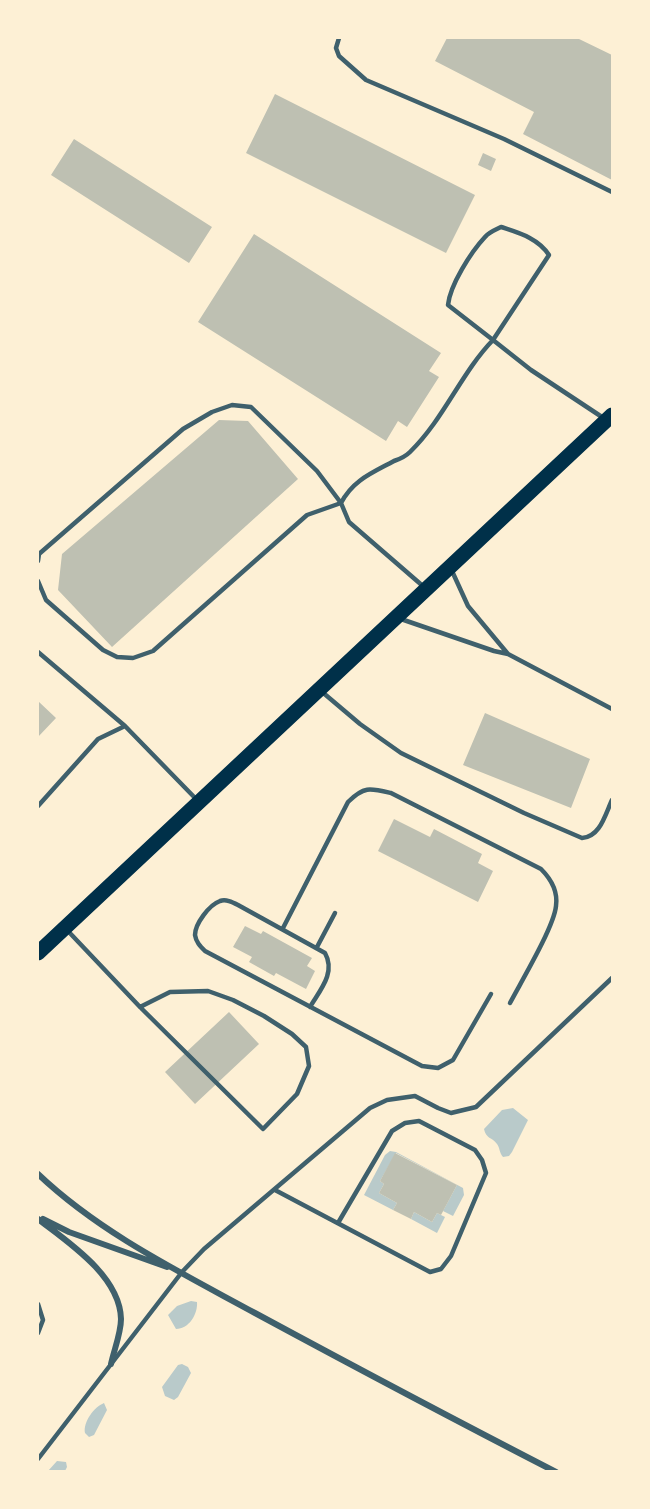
<!DOCTYPE html>
<style>
body{margin:0}
#map{position:relative;width:650px;height:1509px;overflow:hidden;background:#fdf0d5;font-family:Montserrat,sans-serif}
canvas{display:block}
.frame{position:absolute;inset:0;border:39px solid #fdf0d5;pointer-events:none}
</style>
<div id="map">
<canvas width="650" height="1509"></canvas>
<div class="frame"></div>
</div>
<script>
const c = document.querySelector('canvas').getContext('2d');
c.lineJoin = 'round';
function fill(path, color) { c.fillStyle = color; c.fill(path, 'evenodd'); }
function stroke(path, color, width, dash) { c.strokeStyle = color; c.lineWidth = width; c.lineCap = dash ? 'butt' : 'round'; c.setLineDash(dash || []); c.stroke(path); }
const green = new Path2D(`
 M513 1108 528 1120 512 1152 509 1156 503 1157C499 1152 500 1148 497 1144 492 1137 486 1139 484 1129L502 1110Z
 M390 1151 396 1152 463 1188 464 1195 453 1216 443 1211 457 1185 396 1153 380 1181 384 1184 379 1193 397 1203 393 1210 364 1195 385 1155Z
 M414 1212 432 1222 437 1213 445 1217 437 1233 411 1219Z
 M191 1301 197 1302C198 1314 189 1329 176 1329L168 1315 177 1306Z
 M182 1364 188 1367 191 1373 178 1397 174 1400 165 1396 162 1387 178 1365Z
 M104 1403 107 1410 94 1435 89 1437 85 1433C83 1422 94 1407 104 1403Z
 M57 1461 66 1462 67 1467 65 1471H48Z`);
const building = new Path2D(`
 M447 38H577L612 55V180L523 134 534 112 435 61Z
 M275 94 475 195 446 253 246 153Z
 M74 139 212 227 189 263 51 175Z
 M483 153 496 159 491 171 478 165Z
 M254 234 441 353 429 371 439 377 407 427 398 421 386 441 198 322Z
 M219 420 248 421 298 479 112 647 58 590 62 554Z
 M38 701 56 718 38 737Z
 M485 713 590 759 571 808 463 765Z
 M394 819 430 837 434 829 482 854 478 863 493 871 478 902 378 851Z
 M245 926 261 934 263 931 312 958 307 966 315 971 306 989 276 973 274 976 249 962 252 957 233 947Z
 M229 1012 259 1044 195 1104 165 1072Z
 M395 1153 457 1185 441 1215 437 1213 432 1222 414 1212 411 1219 393 1210 397 1203 379 1193 384 1184 380 1181Z`);
const service = new Path2D(`
 M339 38 336 48 339 56 366 80 504 139 612 192
 M38 561 39 554 183 429 212 412 232 405 251 407 317 471 341 503 307 515 153 651 133 658 117 657 103 650 46 600 38 581
 M424 587 349 522 341 503C353 480 372 473 394 461 400 459 406 456 410 452 444 419 461 373 493 340L448 305C450 285 471 252 485 237 489 232 495 230 501 227 519 233 538 238 549 255L493 340 531 370 605 419
 M398 618 494 651 508 654 468 606 452 571
 M38 652 125 726
 M508 654 612 709
 M321 691 360 724 401 753 524 813 582 838C600 837 605 815 612 800
 M38 806 98 739 125 726 198 801
 M283 928 348 802C364 786 370 788 391 793L541 869C551 879 558 892 556 906 554 927 521 982 510 1003
 M67 930 140 1007 263 1129 297 1094 309 1066 306 1047 292 1034 264 1016 233 1000 208 991 170 992 140 1007
 M317 947 335 913
 M310 1007C320 990 336 973 325 953L238 905C232 902 226 899 220 901 209 905 195 924 195 935 196 942 200 946 205 951L422 1066 438 1068 453 1060 491 994
 M275 1190 430 1272 441 1269 451 1256 486 1173 482 1160 475 1150 419 1121 405 1123 392 1131 338 1223
 M38 1304 43 1320 38 1333
 M38 1459 182 1272 204 1249 370 1108 387 1100 415 1096 438 1108 451 1113 476 1107 612 978`);
const minor = new Path2D(`
 M38 1174C100 1233 180 1272 255 1313 355 1367 455 1420 556 1472
 M38 1219C68 1242 120 1276 121 1319 121 1333 114 1350 111 1364
 M43 1219 69 1232 167 1267`);
const primary = new Path2D(`
 M38 953 612 415`);
fill(green, '#b9caca');
fill(building, '#bec0b2');
stroke(service, '#3f606c', 4.5);
stroke(minor, '#3f606c', 6);
stroke(primary, '#003049', 15);
</script>
